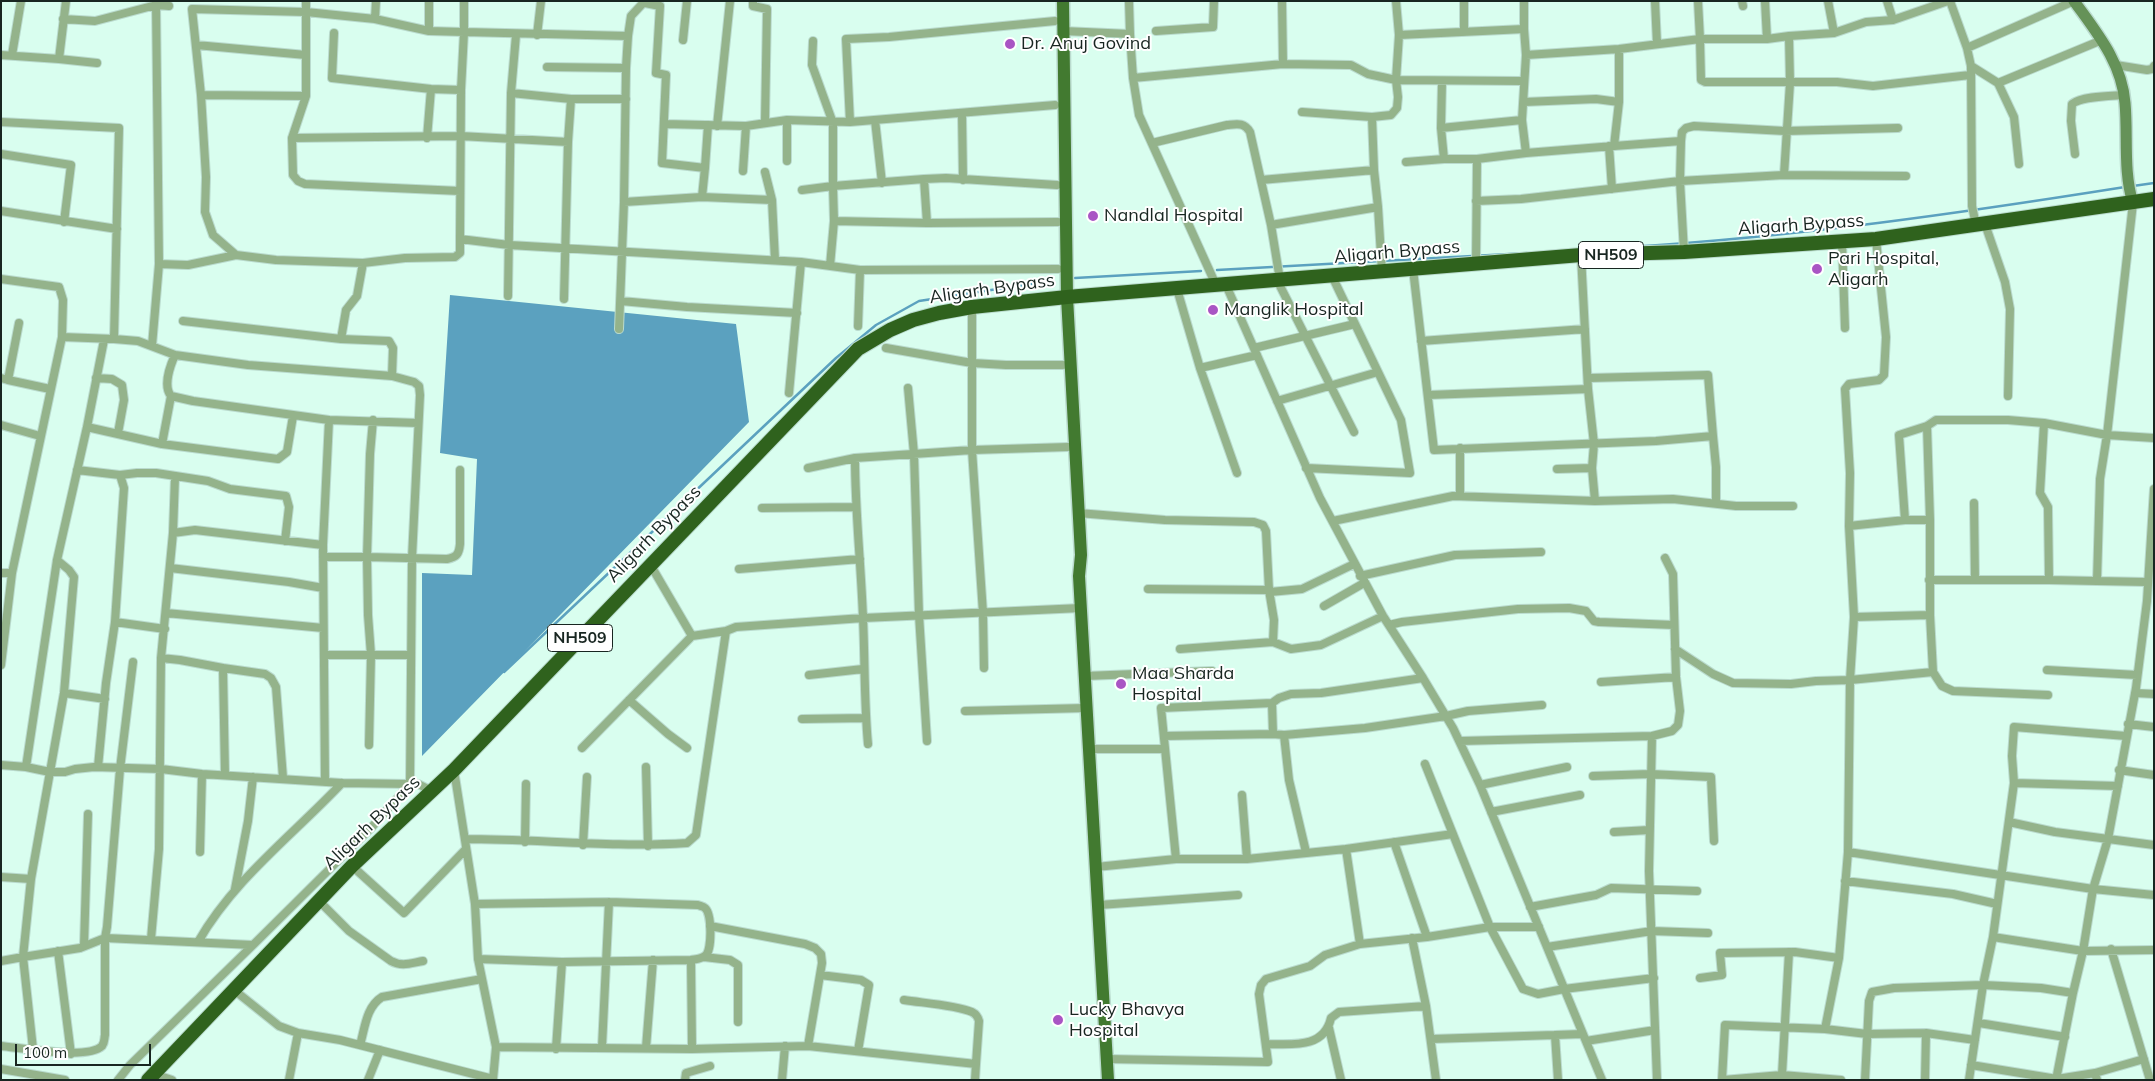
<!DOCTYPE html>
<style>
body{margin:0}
#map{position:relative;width:2155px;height:1081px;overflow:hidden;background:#d9feef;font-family:Mulish,sans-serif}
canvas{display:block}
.frame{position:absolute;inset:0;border:2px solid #182621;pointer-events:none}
.scale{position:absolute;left:15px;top:1044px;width:136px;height:22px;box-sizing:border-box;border:2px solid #182621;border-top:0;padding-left:6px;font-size:15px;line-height:18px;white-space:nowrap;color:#182621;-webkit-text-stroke:4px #fff;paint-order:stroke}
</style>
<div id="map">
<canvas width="2155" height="1081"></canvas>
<div class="frame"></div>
<div class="scale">100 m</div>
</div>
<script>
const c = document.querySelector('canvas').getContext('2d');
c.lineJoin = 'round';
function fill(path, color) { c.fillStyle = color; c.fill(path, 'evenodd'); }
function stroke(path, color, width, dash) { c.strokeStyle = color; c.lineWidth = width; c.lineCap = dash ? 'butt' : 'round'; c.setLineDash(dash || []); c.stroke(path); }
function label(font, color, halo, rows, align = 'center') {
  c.font = font + ' Mulish,sans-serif'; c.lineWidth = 4; c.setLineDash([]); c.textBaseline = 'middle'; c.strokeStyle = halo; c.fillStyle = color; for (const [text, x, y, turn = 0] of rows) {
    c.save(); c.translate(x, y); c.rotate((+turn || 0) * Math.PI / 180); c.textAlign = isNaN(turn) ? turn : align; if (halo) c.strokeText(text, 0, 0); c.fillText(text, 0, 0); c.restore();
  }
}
const water = new Path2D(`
 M450 295 736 324 749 422 422 756V573L472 575 477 459 440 453Z`);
const stream = new Path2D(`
 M2133 186 2154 183
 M1629 247C1795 237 1961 213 2125 187
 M1217 270 1527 253
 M1075 278 1201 271
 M504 672 836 358 876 325 919 301 1050 281`);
const street = new Path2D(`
 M306 1V96L292 138 293 175 298 181 305 184 460 191
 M464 1V32L628 36
 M753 1V6L767 9 765 122
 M1129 1 1130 34
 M1655 1 1657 44
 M1698 1 1700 39H1767L1789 36 1790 83 1784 175
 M1742 1 1743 6
 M1765 1 1767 39
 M1828 1 1834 33
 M1887 1 1893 20
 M1950 1 1967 48 1971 66 1972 206 1976 225
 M645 3 660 6 656 73 666 75 662 163 705 168 708 125
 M63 19 95 21 156 5 169 6
 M375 19 376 1
 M1524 29 1526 55 1522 120 1526 153 1614 146
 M429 31V1
 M1063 31 1130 34 1133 78 1139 115 1216 285
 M1156 31 1213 27 1214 1
 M1464 32V1
 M334 33 332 78 431 89 461 90
 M537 35 541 1
 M1399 35 1524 29V1
 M1789 36 1834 33 1866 22 1893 20 1948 1
 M683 40 687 1
 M196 45 306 55
 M1967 48 2074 1
 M1619 49V102L1614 146 1681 141
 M1 55 59 59 66 1
 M12 55 21 1
 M1526 55 1619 49 1700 39 1701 80 1705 82H1837L1873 86 1970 75
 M59 59 97 63
 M1283 64 1351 65 1368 74 1396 80 1523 81
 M2116 65 2147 70 2152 69 2154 66
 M1971 66 1998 83 2102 40
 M547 67 626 68
 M1133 78 1283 64 1282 1
 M1442 82 1441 128 1444 159H1477
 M1998 83 2014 117 2019 164
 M511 93 571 99H626
 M201 95 306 96
 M1524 102 1596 99 1619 102
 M1302 112 1372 117 1374 170
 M962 113 963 180
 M1372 117 1391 115 1397 108 1398 97 1396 80 1399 35 1396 1
 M875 120 882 183
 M1 122 119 128 114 339
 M850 122 846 39 889 37 1055 21
 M664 124 746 126 787 120 850 122 1055 105
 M717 126 730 1
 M1441 128 1522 120
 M292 138 460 136 568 142
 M427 138 431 89
 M1152 143 1227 125C1237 124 1244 122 1250 132L1271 225 1280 280
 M1609 146 1612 189
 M1 154 71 165 64 222
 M2075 154 2071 121 2072 104C2082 96 2110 96 2124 95
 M787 161V120
 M1406 162 1444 159
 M743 171 746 126
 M765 172 772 200
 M924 179 946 178 1057 185
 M1261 180 1374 170 1378 207
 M802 190 833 186V123L812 65 813 41
 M702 197 705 168
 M1476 201 1521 199 1680 181 1784 175 1906 176
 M624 202 702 197 772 200 775 260
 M2133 203 2107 435 2100 479 2097 581 2147 582
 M1 211 117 229
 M834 221 927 223 1058 222
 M1985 224 2005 282 2010 309 2008 396
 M1271 225 1378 207 1382 272
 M460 239 509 245 801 262 860 270 1058 269
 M1842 241 1845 328
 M1684 252 1680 181 1681 141 1682 132 1686 128 1694 126 1785 131 1898 128
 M1581 255 1588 389 1594 444 1592 468 1595 501 1673 499 1736 506H1793
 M159 264 188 265 236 255 276 260 363 263 405 258 455 257 460 253V239L461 90 464 32 429 31 375 19 306 12 192 9 201 95 206 177 205 212 213 235 236 255
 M1476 264 1477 159 1526 153
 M830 266 834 221 833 186 924 179 927 223
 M1413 269 1434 450 1656 441 1713 436 1708 375 1588 378
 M1 279 59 287 63 300 62 337
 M1277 280 1354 432
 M1226 285 1320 498 1383 616 1423 678 1453 728 1480 785 1602 1080
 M1177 289 1200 368 1237 473
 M508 296 511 93 516 35
 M564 299 568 142 571 99
 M621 301 687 307 797 313
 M972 307V450L983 613 984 668
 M183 321 341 339 346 310 357 296 363 263
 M858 326 860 270
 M619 329 624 202 626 68 628 36 631 16 645 1
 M341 339 389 341 393 348 392 376
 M1421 341 1585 329
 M152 346 159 264 156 1
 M886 348 972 363 1006 365H1063
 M1254 348 1355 324
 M175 355C170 366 163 386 171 396L193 401 329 420
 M1200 368 1257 355
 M1 378 8 380 19 323
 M96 378 112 379 122 385 124 400 118 433
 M8 380 50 389
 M908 388 914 454 919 615 927 741
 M789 393 801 262
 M1428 395 1588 389
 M1277 401 1378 372
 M1 425 40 436
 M1927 426 1930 520
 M87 427 162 444 278 459 287 452 293 416
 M1713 436 1716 467V503
 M162 444 171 396
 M855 458C855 511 861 564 863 618 865 660 864 702 868 744
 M808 468 855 458 972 450 1068 447
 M1306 468 1410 473 1401 420 1332 276
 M1557 469 1592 468
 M77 470 120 475 124 488 115 622 106 683 98 767
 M120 475 137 473H156L208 481 230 489 286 496 289 507 285 541
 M1460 496V448
 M1974 503 1975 580
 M762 508 855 507
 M1078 513 1165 520 1254 522 1263 525 1266 531 1269 590 1148 589
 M1333 521 1453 496 1595 501
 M1849 526 1905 520
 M173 533 175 477
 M323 557H367L370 454 373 420
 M170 568 289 582 323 588
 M739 569 860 559
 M1 573H12
 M1360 576 1455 555 1541 552
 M1929 580H2049L2048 507 2040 493 2044 423
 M2049 580 2097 581
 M1269 590 1274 620 1273 642 1291 649 1321 645 1383 616
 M1270 592 1302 589 1354 564
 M1324 606 1364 583
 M166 613 323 628
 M1930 615V520H1905L1899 435 1927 426 1936 420H2008L2044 423 2107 435 2154 438
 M1854 617 1930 615 1933 672 1942 686 1953 691 2048 695
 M115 622 165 629
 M1389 625 1402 622 1518 609 1569 608 1586 611 1594 621 1599 622 1674 625
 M692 636 726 631
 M1180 649 1273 642
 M1675 649 1713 674 1733 683 1791 684 1816 681 1850 680 1933 672
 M326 655H411
 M161 658 180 660 223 668 225 775
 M1 665 12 573 62 337 114 339 138 341 175 355 248 365 392 376 414 382 419 386 420 395 412 558 410 784 371 828 253 945 105 938V1035C104 1039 105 1042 102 1046 88 1060 22 1048 1 1046
 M223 668 265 674 271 678 276 687 283 778
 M2047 670 2137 675
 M809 675 863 669
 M1085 676 1212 671
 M1601 682 1676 677
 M64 693 105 699
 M2135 693 2154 694
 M629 700 668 734 687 748
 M1272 703 1273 734
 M965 711 1086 708
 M802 719 866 718
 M2128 724 2154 727
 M1164 736 1273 734 1284 735
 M1652 736 1649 871 1657 1080
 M1460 741 1652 736 1672 731 1678 725 1680 711 1676 677 1673 574 1665 558
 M369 745 371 655 368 615 367 557 447 559C457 557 459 554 460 544V470
 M582 748 692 636 650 564
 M1090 749H1165
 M1425 764 1490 927 1523 989 1538 994 1564 989 1654 978
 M1 765 26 767 50 772H65L75 769 94 767 161 769 202 774 342 783 410 784H418L432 791
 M26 767 57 560 87 427 104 340
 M646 767 648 846
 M454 770 475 904 478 959 496 1047 493 1080
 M2119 770 2154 775
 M1593 776 1650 774 1711 777 1714 841
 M325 781 323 545 329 420 418 423
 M2014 783 2012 756 2014 727 2126 736
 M1480 785 1567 767
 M1242 795 1247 859
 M1491 812 1580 795
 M2009 822 2055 832 2154 845
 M1614 832 1649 830
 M465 839C539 839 612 848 687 843L696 835 726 631 736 627 863 618 1081 608
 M525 842 526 784
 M1394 842 1427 937
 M583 845 587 777
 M1346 849 1360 944
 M200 852 202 774
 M1306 852 1289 780 1284 735 1365 728 1446 716 1468 711 1542 705
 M1848 852 2093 889 2154 895
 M1176 859 1161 708 1272 703 1279 698 1291 694 1321 693 1423 678
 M352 866 404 913 466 849
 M1096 867 1176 859H1247L1346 849 1453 834
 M1 877 31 879 23 957 1 961
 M31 879 64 693 74 577 69 570 57 560
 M1845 881 1953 894 1997 904
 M235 889 248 821 253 777
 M319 901 349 931 391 961C402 967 411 963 423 961
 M475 904 609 902 698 905C700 906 703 906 705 908 712 914 712 949 706 955 702 959 696 959 691 960L562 962 478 959
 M1099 905 1238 895
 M1530 907 1596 895 1611 888 1697 891
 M710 926 805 944 815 948 821 954 822 963 808 1046
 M1993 937 2014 783 2118 786
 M151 939 159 849 161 658 173 533 195 530 323 545
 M198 942C234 879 293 835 342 783
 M84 946 88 814
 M1547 947 1652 931 1708 933
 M2111 949 2150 1080
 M58 951 71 1054
 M704 957 730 960 738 965V1022
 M691 960 692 1049
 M820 975 861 980 869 985 858 1051
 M1700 978 1722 975 1720 953 1795 952 1839 958
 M234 990 279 1026 298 1033 340 1040 493 1079
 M904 1000C923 1003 955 1005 972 1012 976 1014 978 1017 979 1021L976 1064
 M1426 1006 1436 1080
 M1979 1023 2065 1037
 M1329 1028 1341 1080
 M1825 1029 1839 958 1848 852 1850 680 1854 617 1849 526 1850 473 1845 389 1849 384 1879 380 1884 375 1886 337 1876 239
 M1555 1035 1582 1034
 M1431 1039 1555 1035 1558 1080
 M1586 1041 1655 1030
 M1267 1044C1292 1044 1324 1049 1331 1018L1339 1012 1426 1006 1412 938
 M360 1045C365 1028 366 1007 382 997L482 979
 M496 1047 692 1049 808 1046 976 1064 975 1080
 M602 1047 609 902
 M646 1048 653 960
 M33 1049 23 957 80 948 105 938 107 927 120 769 133 662
 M556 1049 562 962
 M1107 1059 1268 1062 1259 994 1261 985 1266 979 1310 966 1325 955 1360 944 1427 937 1490 927H1539
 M1971 1065 2057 1079 2095 1073 2097 1080
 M1 1069 65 1080
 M2095 1073 2144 1059
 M154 1074 172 1080
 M1782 1075 1789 952
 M118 1080 130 1065 253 945
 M289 1080 298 1033
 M368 1080 380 1050
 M685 1080 686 1073 710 1066
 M782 1080 785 1046
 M1722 1080 1725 1025 1825 1029 1867 1034 1926 1033 1975 1040
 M1723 1080 1782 1075 1841 1080
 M1865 1080 1869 1001 1872 992 1894 988 1983 985 2041 988 2073 993
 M1925 1080 1926 1033
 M1969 1080 1983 985 1993 937 2083 951 2154 950
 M2056 1080 2073 993 2083 951 2093 889 2108 839 2136 688 2147 601 2154 489`);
const secondary = new Path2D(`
 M2074 1C2097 33 2122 63 2125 103 2128 135 2123 172 2133 203`);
const primary = new Path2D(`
 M1063 1 1067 297 1081 555 1079 576 1108 1080`);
const highway = new Path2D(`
 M148 1080 352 866 454 770 858 349 890 330 913 320 939 313 972 307 1067 297 1581 255 1684 252 1876 239 2154 199`);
const markers = [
 [1010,44,6,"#a955c4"],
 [1093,216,6,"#a955c4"],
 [1817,269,6,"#a955c4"],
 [1213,310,6,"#a955c4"],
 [1121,684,6,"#a955c4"],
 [1058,1020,6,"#a955c4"]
];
const shields = [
 [1611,255,65],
 [580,638,65]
];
const shieldNames = [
 ["NH509",1611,255],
 ["NH509",580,638]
];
const poiNames = [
 ["Dr. Anuj Govind",1021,44],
 ["Nandlal Hospital",1104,216],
 ["Pari Hospital,",1828,259],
 ["Aligarh",1828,280],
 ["Manglik Hospital",1224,310],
 ["Maa Sharda",1132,674],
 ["Hospital",1132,695],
 ["Lucky Bhavya",1069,1010],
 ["Hospital",1069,1031]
];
const streetNames = [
 ["Aligarh Bypass",1801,225,-4],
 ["Aligarh Bypass",1397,252,-5],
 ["Aligarh Bypass",992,289,-8],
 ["Aligarh Bypass",654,534,-46],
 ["Aligarh Bypass",372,823,-44]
];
fill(water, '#5ba1bf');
stroke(stream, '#5ba1bf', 2.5);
stroke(street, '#badbce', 10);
stroke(secondary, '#badbce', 14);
stroke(primary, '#badbce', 15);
stroke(highway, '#badbce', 16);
stroke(street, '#94b38b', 8);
stroke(secondary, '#659258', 11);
stroke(primary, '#427a30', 12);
stroke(highway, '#2f621d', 14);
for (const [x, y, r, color] of markers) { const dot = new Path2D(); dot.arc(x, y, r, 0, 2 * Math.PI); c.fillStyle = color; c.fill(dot); stroke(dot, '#fff', 2); }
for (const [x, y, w] of shields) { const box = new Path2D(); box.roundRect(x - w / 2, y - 13.5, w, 27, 4); c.fillStyle = '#fff'; c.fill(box); stroke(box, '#182621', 1); }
label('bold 16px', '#182621', null, shieldNames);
label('18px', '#182621', '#fff', poiNames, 'left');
label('18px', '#182621', '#fff', streetNames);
</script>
